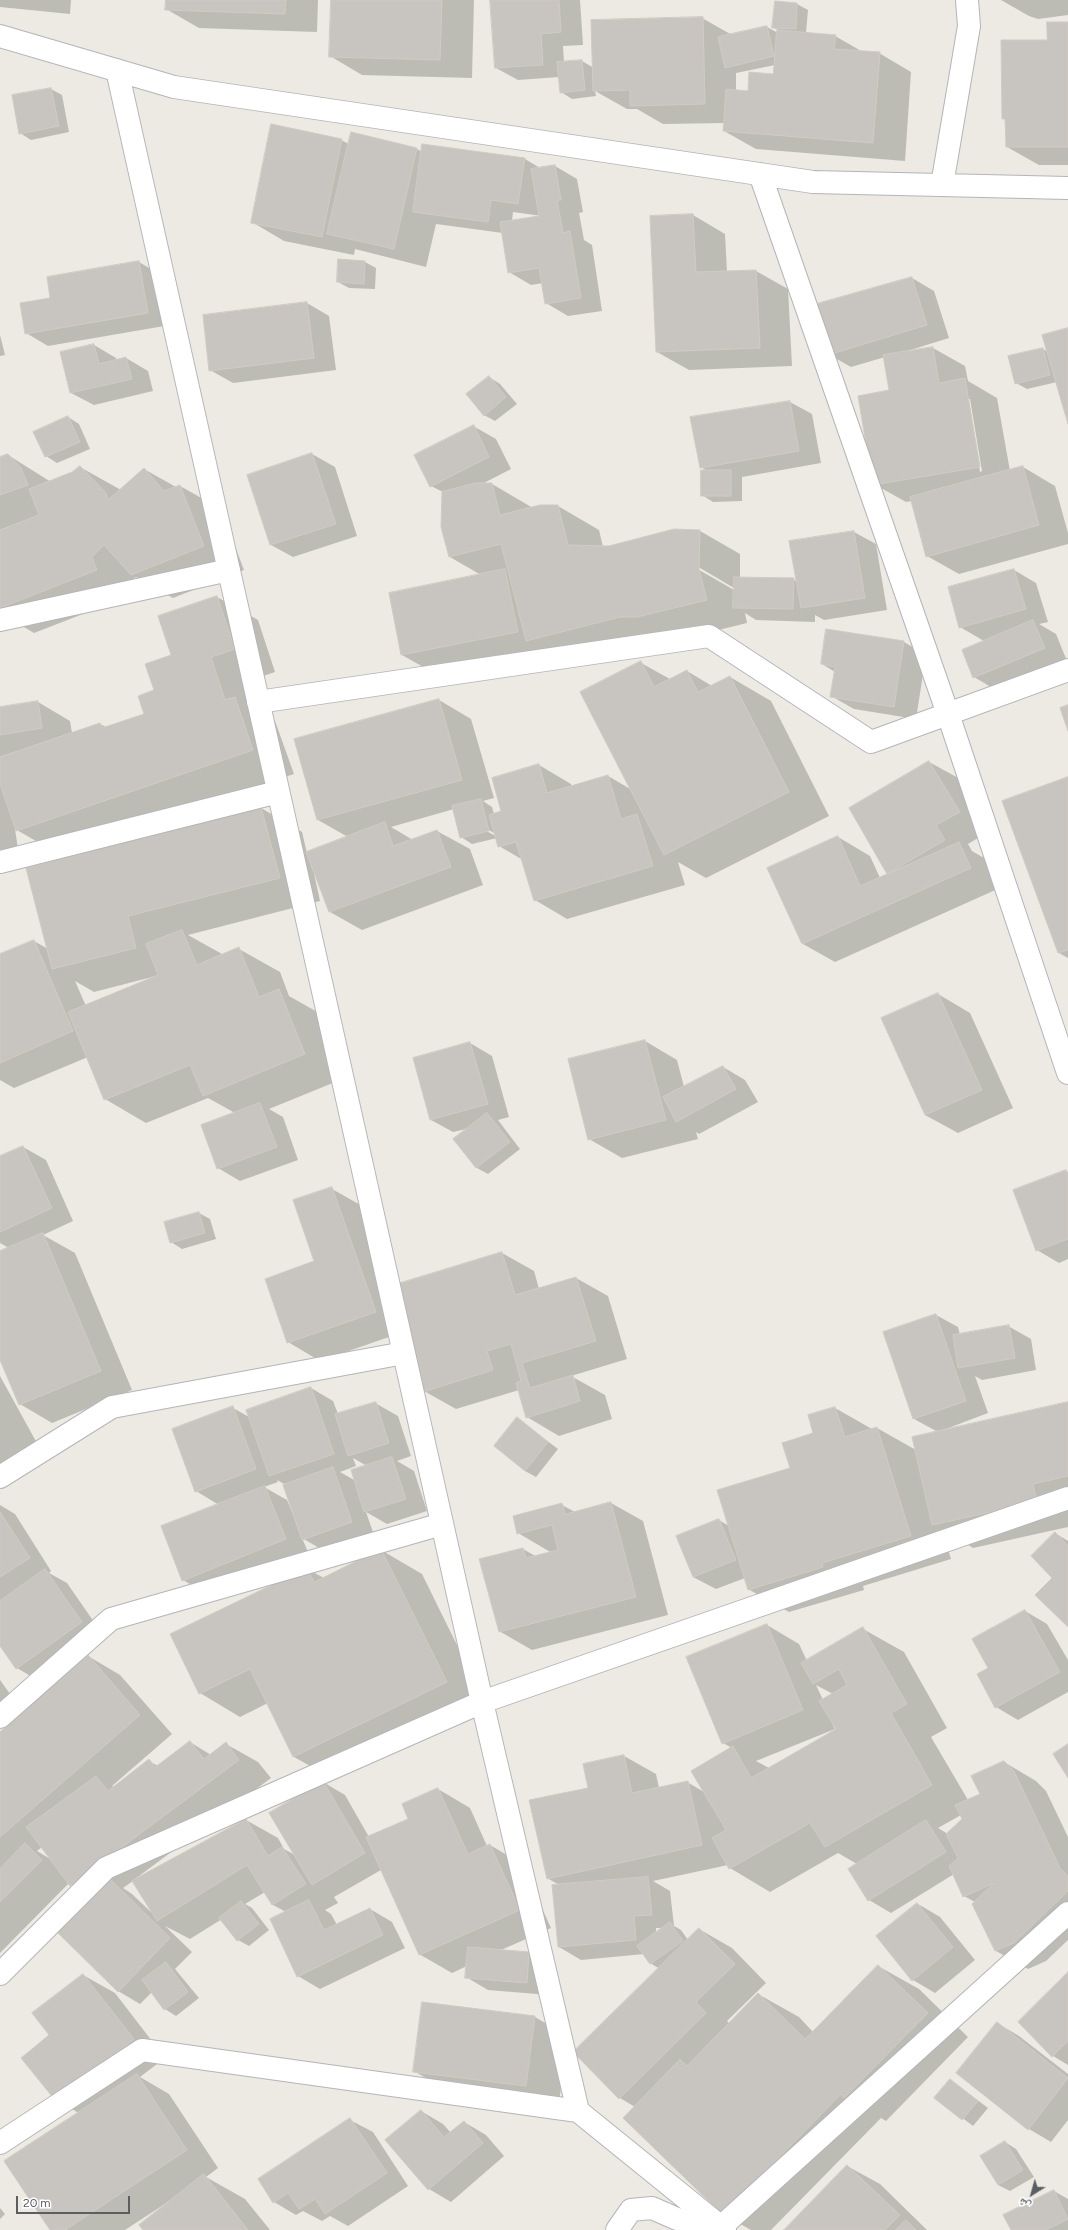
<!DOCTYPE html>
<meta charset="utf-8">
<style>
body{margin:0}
#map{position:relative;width:1068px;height:2230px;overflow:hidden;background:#eceae2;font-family:Figtree,"Noto Naskh Arabic",sans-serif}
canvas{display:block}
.north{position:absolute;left:1012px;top:2174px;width:40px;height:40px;-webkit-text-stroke:3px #fff;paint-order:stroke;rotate:217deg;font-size:11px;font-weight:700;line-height:16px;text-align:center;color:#5b5e62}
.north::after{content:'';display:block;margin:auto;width:14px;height:18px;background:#5b5e62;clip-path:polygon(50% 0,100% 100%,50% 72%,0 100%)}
.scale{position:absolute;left:16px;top:2196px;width:114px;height:18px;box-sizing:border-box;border:2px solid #5b5e62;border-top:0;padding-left:5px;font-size:12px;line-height:14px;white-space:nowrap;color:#5b5e62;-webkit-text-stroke:3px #fff;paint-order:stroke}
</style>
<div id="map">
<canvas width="1068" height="2230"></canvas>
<div class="north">ش</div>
<div class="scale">20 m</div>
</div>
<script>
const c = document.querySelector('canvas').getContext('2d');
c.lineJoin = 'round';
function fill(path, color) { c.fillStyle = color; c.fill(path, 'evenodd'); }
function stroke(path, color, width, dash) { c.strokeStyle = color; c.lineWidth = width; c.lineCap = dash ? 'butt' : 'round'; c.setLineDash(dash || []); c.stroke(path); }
const shadow = new Path2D(`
 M0 0H71L70 14 0 7Z
 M167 0H318L317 32 199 28 166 9Z
 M332 0H474L472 78 362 75 330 56Z
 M491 0H580L583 45 563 46 564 62 582 61 594 68 702 18 732 35 767 27 778 33V30L773 27 776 2 797 4 808 10 806 33 835 36 863 52 879 53 911 72 905 161 756 149 724 131 725 123 663 124 637 109H627L595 91 596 96 572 99 561 92 559 77 518 80 496 68ZM775 65 774 75 748 92 736 91V73Z
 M1001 0H1068V15L1038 19 1029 16Z
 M1068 23V165H1039L1007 147V120L1003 118 1048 41Z
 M51 89 62 95 69 132 31 140 20 133 13 96Z
 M341 140 349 144 417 149 422 152 525 159 540 168 555 166 577 179 583 212 579 213 584 240 592 245 602 311 568 316 546 303 543 283 531 285 509 272 503 233 436 224 426 267 355 249 354 255 284 241 252 222ZM513 212 542 216 512 221Z
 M693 215 725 234 727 272 756 271 788 289 792 366 689 370 657 352 651 217Z
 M139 262 161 275 170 325 48 346 26 333 51 299 48 278Z
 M365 262 376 268 375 289 349 288 338 282Z
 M912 278 934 291 949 338 904 352 933 348 965 366 968 381 997 398 1010 471 1023 467 1055 486 1068 533V544L959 574 927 556 912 501 906 502 874 484 891 391 885 357 851 367 828 354ZM968 399H970L982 471 980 472Z
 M307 303 329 316 336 370 233 383 210 370Z
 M1068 329V421L1057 382 1027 389 1016 383 1043 349 1048 352Z
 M0 335 5 355 0 356Z
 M94 345 116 358 117 360 126 358 148 371 153 391 94 405 71 393Z
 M489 377 500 384 517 404 495 421 484 415Z
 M790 402 812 414 821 463 742 477V501L713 502 702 495 707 471 701 467Z
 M68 417 79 424 90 449 57 463 46 456Z
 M473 426 496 439 511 469 482 484H492L533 508 558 506 599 530 603 547 700 531 740 554V578L793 579 797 582 854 532 876 544 887 610 824 620 815 615V622L756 620 745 613 747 623 678 640 434 673 402 655 481 575 450 557 443 492 431 486ZM695 565 734 588V590L694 567Z
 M312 454 335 467 357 536 293 557 271 545Z
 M8 455 51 482 73 473 80 467 121 490 144 469 176 487 180 486 221 509 244 570 173 598 136 577 132 580 137 593 34 633 0 613V458Z
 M1014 570 1036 583 1048 622 1039 624 1056 634 1067 661 996 690 974 677 984 641 960 627Z
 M217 597 258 620 275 672 251 680 262 714 275 721 294 774 57 853 15 829 18 849 0 851V708L38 702 70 721 72 733 100 724 106 727 145 714 173 655Z
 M904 642 926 655 916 719 854 709 831 696 835 672 822 664Z
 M641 663 670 679 687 671 712 686 730 677 771 701 829 816 706 878 678 862 685 885 567 919 535 900 523 860 499 846 497 838 472 844 461 837 454 809 391 827 413 840 437 831 470 849 483 885 362 930 330 912 313 869 320 901 188 935 222 954 239 949 280 972 289 996 319 1013 345 1078 269 1109 283 1117 298 1160 240 1181 218 1168 235 1113 208 1098 146 1123 105 1099 88 1057 14 1088 0 1080V956L34 941 48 949 261 808 302 832 307 853 348 837 318 820 439 700 471 719 494 798 483 801 492 807 494 814 503 811 539 765 571 784 572 787 608 776 632 790ZM485 828 496 834V836L484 830ZM156 976 86 1006 75 981 94 992Z
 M929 762 962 780 991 830 968 844 972 851 991 862 1002 887 835 962 803 944 838 837 870 856 880 878 889 874 850 808Z
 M1068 778V958L1059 953Z
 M938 994 970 1013 1013 1108 958 1133 925 1115Z
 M645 1041 677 1060 684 1087 723 1067 745 1080 758 1102 699 1134 696 1132 698 1139 622 1158 589 1139Z
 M470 1043 492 1056 509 1117 498 1120 520 1149 488 1174 477 1168 455 1139 470 1128 453 1132 431 1120Z
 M23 1147 46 1160 73 1221 43 1235 75 1253 132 1390 52 1423 20 1404 0 1357V1252L9 1248 0 1243V1157Z
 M1066 1171 1068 1172V1259L1059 1263 1037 1250Z
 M332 1189 364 1207 392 1286 502 1253 534 1271 539 1289 576 1278 608 1296 627 1359 571 1376 605 1395 612 1419 559 1436 527 1417 519 1390 456 1409 424 1391 406 1331 320 1361 288 1342 316 1262Z
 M199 1213 210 1219 216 1239 182 1249 171 1242Z
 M936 1315 958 1327 960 1335 1008 1326 1031 1339 1036 1370 982 1380 975 1376 988 1413 938 1432 914 1419Z
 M0 1376 38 1445 0 1466Z
 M311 1388 333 1401 338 1414 375 1403 398 1416 411 1456 397 1461 414 1471 427 1511 387 1524 366 1512 374 1535 326 1552 302 1538 308 1552 205 1593 183 1580 219 1505 196 1491 233 1408 249 1417ZM353 1458 367 1466 356 1481 340 1472 356 1466ZM277 1480 286 1485 294 1513 293 1514 287 1500 264 1487 278 1482Z
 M1068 1403V1527L973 1548 942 1529 951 1559 863 1586 864 1590 789 1612 748 1589 745 1578 716 1589 693 1577 719 1520 729 1526 791 1469 815 1434 809 1416 835 1408 872 1429 877 1428 916 1450Z
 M517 1418 558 1449 536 1477 525 1471Z
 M611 1503 643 1521 668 1615 532 1650 499 1631 523 1549 537 1557 552 1553 518 1533 562 1505 575 1512Z
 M0 1505 15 1514 51 1571 49 1573 67 1583 103 1635 39 1681 17 1668 0 1644Z
 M1055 1533 1068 1541V1626L1053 1578Z
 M381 1550 422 1574 487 1706 335 1780 294 1757 268 1703 240 1717 200 1693 307 1569 324 1578Z
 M1025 1611 1047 1624 1068 1660V1692L1018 1720 996 1707 989 1668Z
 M767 1625 799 1644 807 1661 863 1629 904 1652 947 1728 931 1737 968 1800 981 1794 1004 1762 1036 1781 1046 1791 1068 1837V1940L1046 1961 1028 1969 996 1951 974 1904 975 1902 964 1896 954 1874 891 1913 869 1900 857 1864 838 1853 770 1892 730 1868 728 1865 653 1881 670 1891 674 1926 681 1930 688 1940 699 1929 732 1948 766 1983 727 2021 729 2023 758 1994 799 2017 813 2032 878 1966 919 1989 968 2037 886 2121 881 2118 771 2230H751L723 2214 635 2107 620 2098 660 1969 650 1963 644 1954 581 1960 559 1947 561 1886 547 1878 589 1789 624 1756 656 1774 659 1788 687 1782 704 1792 732 1748 723 1743ZM816 1685 833 1694 823 1700ZM832 1723 838 1729 769 1768 756 1761 835 1729ZM961 1815 963 1819 948 1834 938 1828ZM656 1928H664L656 1933Z
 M88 1656 120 1675 172 1734 112 1786 114 1787 149 1761 158 1766 190 1742 211 1755 226 1744 258 1762 271 1778 135 1879 246 1820 278 1838 284 1849 295 1855 323 1782 345 1795 369 1837 409 1819 438 1789 470 1808 487 1846 490 1845 522 1864 551 1928 501 1950 529 1953 551 1966 549 1995 488 1990 466 1977 467 1966 452 1973 419 1954 381 1870 334 1897 338 1903 325 1910 331 1914 337 1925 370 1909 392 1922 405 1948 320 1989 298 1976 286 1912 273 1905 265 1892 245 1904 252 1908 269 1930 249 1946 238 1940 222 1919 190 1939 165 1926 192 1952 175 1969 199 1998 176 2016 165 2009 152 1992 140 2004 118 1991 93 1898 69 1883 0 1953V1734ZM42 1847 52 1860 37 1851ZM133 1881 152 1913 132 1894 123 1888Z
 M0 1680 10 1694 0 1702Z
 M918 1904 940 1917 975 1960 935 1993 913 1980Z
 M1068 1973V2065L1053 2056Z
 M83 1975 115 1993 165 2058 140 2077 169 2094 218 2168 206 2177 245 2199 270 2230H144L171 2200 125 2230H51L79 2113 55 2100 51 2035Z
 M535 2017 567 2036 559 2104 446 2090 414 2071Z
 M997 2023 1019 2036 1068 2074V2120L1051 2142 1029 2129Z
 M951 2080 988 2108 973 2126 936 2098Z
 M421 2111 443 2124 451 2133 464 2122 486 2135 504 2156 451 2202 429 2189Z
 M350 2120 373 2132 408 2186 348 2226 330 2216 322 2221 303 2211 296 2215 274 2202Z
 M1005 2142 1016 2149 1034 2177 1010 2191 998 2185Z
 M847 2166 880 2184 927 2230H785Z
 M1054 2191 1068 2199V2230H1012Z
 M0 2208 5 2214 0 2219Z`);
const building = new Path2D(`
 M166 0H286L285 14 165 10Z
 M331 0H442L440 60 329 57Z
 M490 0H559L561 32 541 34 543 65 495 68Z
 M775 1 797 3 796 29 772 28Z
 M703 17 705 104 630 106V90L593 91 591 20Z
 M1047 22H1068V147H1006L1005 119H1002L1001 40H1047Z
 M767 26 774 56 725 68 718 37Z
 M777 30 836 35 834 49 880 52 873 143 723 131 726 89 748 91 749 72 773 74Z
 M582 60 585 90 560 93 557 62Z
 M51 88 59 126 19 134 12 95Z
 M271 124 342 139 322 237 251 223Z
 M351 132 417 148 394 249 327 234Z
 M422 144 525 158 518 204 491 200 488 222 413 212Z
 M555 165 561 200H557L563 233 570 231 581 298 545 304 539 268 508 273 500 222 539 216 531 169Z
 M693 214 696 272 756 270 760 348 656 352 650 216Z
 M338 259 365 261 364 284 337 282Z
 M139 261 148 313 25 334 20 303 50 298 47 277Z
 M912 277 927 325 828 355 813 305Z
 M307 302 314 358 209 371 203 315Z
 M1068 328V424L1042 335Z
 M94 344 99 364 126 357 132 379 70 393 60 352Z
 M933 347 939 383 965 378 980 467 873 485 858 396 889 390 883 355Z
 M1043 348 1050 375 1015 384 1008 356Z
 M489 376 506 397 484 416 466 394Z
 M790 401 799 451 700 468 690 417Z
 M68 416 80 442 45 457 33 432Z
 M474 425 489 457 430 487 414 455Z
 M312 453 336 524 270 545 247 475Z
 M8 454 21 468 28 485 0 495V457Z
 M80 466 106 493 108 500 144 468 164 491 180 485 204 546 131 575 104 545 92 557 97 570 0 608V530L39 515 29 489 72 472Z
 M1023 466 1039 525 926 557 910 497Z
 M701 470H731V496H701Z
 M476 483H492L500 515 540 505H558L568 545 609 546 674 529 700 530 699 569 707 600 637 617H620L526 641 501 544 449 557 441 527 442 492Z
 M854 531 865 598 801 608 789 541Z
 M505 569 518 632 401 655 389 593Z
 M1014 569 1026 609 959 628 948 587Z
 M734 577 794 578 793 609 733 608Z
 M217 596 235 649 211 657 225 700 235 697 253 750 16 831 0 784V757L100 723 102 728 144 714 138 696 154 690 145 664 171 655 158 616Z
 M1033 620 1045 648 973 678 962 650Z
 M826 629 904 641 894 707 830 697 835 667 821 664Z
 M641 661 654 687 687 670 698 692 730 676 789 792 664 855 580 692Z
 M439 699 462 780 317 820 294 739Z
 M38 701 42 728 0 735V707Z
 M1068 705V731L1060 708Z
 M929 761 960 812 936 825 945 840 887 874 849 808Z
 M539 764 547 793 608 775 621 819 637 814 653 866 534 901 516 842 498 847 489 815 501 811 492 778Z
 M1068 777V950L1058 953 1002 801Z
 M481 799 489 831 460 838 452 806Z
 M261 807 280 878 128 916 136 948 52 969 26 868Z
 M385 822 393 846 437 830 451 867 329 912 306 852Z
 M838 836 860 886 959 842 971 868 802 944 767 868Z
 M182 930 197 965 239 947 259 997 279 989 305 1054 203 1096 190 1065 104 1100 68 1012 158 975 146 944Z
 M34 940 73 1031 0 1063V954Z
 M938 993 982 1090 925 1115 881 1018Z
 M645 1040 666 1120 588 1140 568 1059Z
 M470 1042 488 1104 430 1120 413 1058Z
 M723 1066 736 1089 676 1122 663 1097Z
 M260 1103 277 1147 217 1169 201 1125Z
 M487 1113 510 1142 476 1168 453 1139Z
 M23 1146 52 1208 0 1232V1156Z
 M1066 1170 1068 1175V1239L1036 1251 1013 1190Z
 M332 1187 376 1312 287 1343 265 1279 314 1261 293 1200Z
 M199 1212 205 1233 170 1243 164 1222Z
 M43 1233 101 1371 19 1405 0 1360V1251Z
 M502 1252 515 1295 576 1277 596 1341 522 1363 530 1388 573 1375 580 1401 526 1418 516 1383 521 1381 511 1344 487 1351 493 1370 423 1392 391 1286Z
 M936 1314 966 1401 913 1419 883 1332Z
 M1009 1325 1015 1358 958 1368 953 1335Z
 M311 1387 334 1454 269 1476 246 1410Z
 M376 1402 389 1443 348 1456 335 1414Z
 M1068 1402V1476L1033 1484 1037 1502 932 1525 912 1437Z
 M233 1406 256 1469 195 1492 172 1429Z
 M835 1407 845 1437 877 1427 911 1536 822 1563 823 1567 748 1590 717 1490 790 1468 782 1443 813 1433 808 1415Z
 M517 1417 548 1442 525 1471 494 1446Z
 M392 1457 406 1499 364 1512 351 1470Z
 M333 1467 352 1522 302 1540 283 1485Z
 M265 1486 286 1539 182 1581 161 1526Z
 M611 1502 636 1597 499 1632 479 1559 523 1548 526 1558 558 1550 552 1525 517 1534 513 1516 562 1503 565 1514Z
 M0 1512 30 1558 0 1577Z
 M719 1519 736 1560 693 1577 676 1536Z
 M1055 1532 1068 1546V1627L1035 1595 1052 1578 1031 1556Z
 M381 1549 447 1682 293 1757 250 1669 199 1694 170 1634 307 1568 314 1582Z
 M45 1569 82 1622 16 1669 0 1646V1601Z
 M1025 1610 1060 1672 995 1708 977 1674 988 1668 972 1639Z
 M767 1624 803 1710 722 1744 686 1657Z
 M863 1627 907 1704 891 1713 932 1785 825 1847 810 1823 729 1869 712 1838 726 1830 691 1771 733 1746 751 1778 836 1729 819 1701 847 1685 839 1669 813 1684 801 1663Z
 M88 1655 140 1715 0 1837V1732Z
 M190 1741 204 1759 226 1742 239 1760 70 1886 26 1827 96 1776 108 1791 149 1759 155 1767Z
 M1068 1744V1778L1053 1754Z
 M624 1755 632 1793 688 1781 702 1845 547 1879 529 1800 588 1788 583 1764Z
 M1004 1761 1014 1771 1060 1868 1068 1876V1891L1014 1943 995 1951 972 1904 994 1883 963 1897 949 1866 958 1858 946 1834 962 1819 955 1805 980 1794 971 1776Z
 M323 1781 365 1853 312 1885 269 1813Z
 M438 1788 468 1854 490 1844 520 1910 419 1955 366 1837 408 1819 402 1804Z
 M246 1819 268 1856 282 1847 306 1884 272 1905 247 1865 157 1921 132 1881Z
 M926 1820 946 1852 868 1901 848 1869Z
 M25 1843 42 1860 0 1902V1869Z
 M648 1877 652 1915 634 1916 636 1940 558 1947 552 1885Z
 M110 1879 170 1938 118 1992 57 1932Z
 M309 1900 324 1930 370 1908 383 1935 297 1977 270 1919Z
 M241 1901 259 1924 237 1941 219 1918Z
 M917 1903 953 1947 912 1981 876 1936Z
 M670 1922 683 1941 650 1964 637 1946Z
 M699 1928 735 1964 696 2002 706 2013 619 2099 573 2052Z
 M468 1947 529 1952 527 1983 465 1978Z
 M166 1962 188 1992 164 2010 142 1980Z
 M878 1965 928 2013 844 2098 841 2094 723 2215 623 2118 680 2059 687 2066 758 1993 805 2039Z
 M1068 1972V2041L1052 2057 1018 2022Z
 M83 1974 134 2039 55 2100 21 2058 49 2035 32 2013Z
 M422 2002 535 2016 526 2086 413 2072Z
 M997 2022 1068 2078 1028 2130 956 2073Z
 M137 2074 187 2150 65 2230H50L4 2161Z
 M950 2079 978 2101 962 2120 934 2098Z
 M421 2110 444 2137 464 2121 483 2143 428 2190 385 2140Z
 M350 2118 387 2173 325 2214 315 2199 299 2209 288 2193 273 2203 258 2179Z
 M1005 2141 1023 2170 998 2185 980 2156Z
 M847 2165 900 2215 885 2230H784Z
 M204 2174 248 2230H143L139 2225Z
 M1054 2190 1068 2219 1046 2230H1011L1003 2215Z
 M906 2220 916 2230H896Z`);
const minor = new Path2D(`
 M0 36 174 87 813 182 1068 188
 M117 70 482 1702 578 2111 725 2230
 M760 174 948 714 1068 1073
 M942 185 969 26 967 0
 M0 620 229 570
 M258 702 709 636 871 742 1068 670
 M0 862 278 792
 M0 1477 112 1407 404 1353
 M0 1717 111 1619 442 1524
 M0 1974 106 1868 482 1702 1068 1498
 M0 2143 142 2050 578 2111
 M617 2230 631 2210 652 2208 677 2219 722 2226 1068 1913`);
fill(shadow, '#0003');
fill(building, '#c8c5c0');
stroke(building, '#d0cbc1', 1);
stroke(minor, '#b3b5b9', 24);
stroke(minor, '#fff', 22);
</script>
